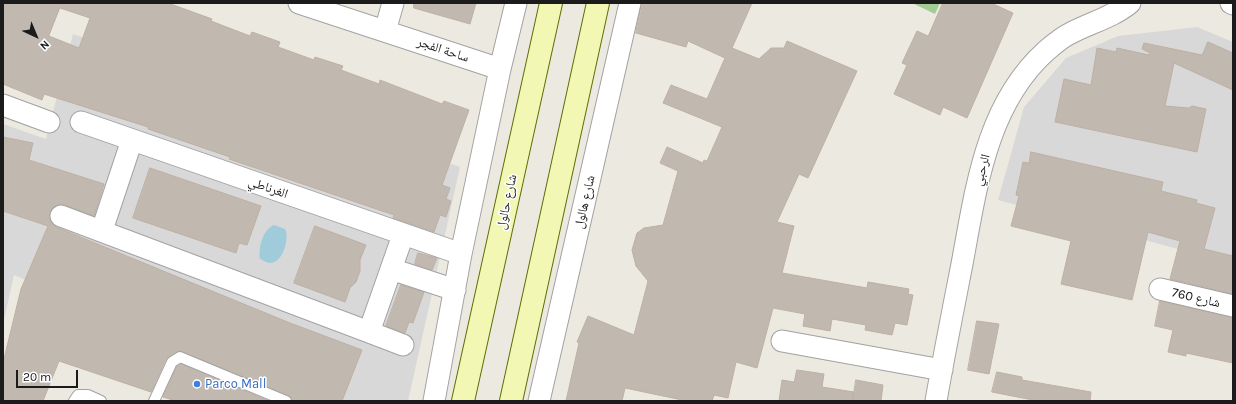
<!DOCTYPE html>
<meta charset="utf-8">
<style>
body{margin:0}
#map{position:relative;width:1236px;height:404px;overflow:hidden;background:#ece9e0;font-family:Karla,sans-serif}
canvas{display:block}
.frame{position:absolute;inset:0;border:4px solid #1b1b1b;pointer-events:none}
.north{position:absolute;left:16px;top:16px;width:40px;height:40px;-webkit-text-stroke:3px #fff;paint-order:stroke;rotate:136deg;font-size:11px;font-weight:700;line-height:16px;text-align:center;color:#1b1b1b}
.north::after{content:'';display:block;margin:auto;width:14px;height:18px;background:#1b1b1b;clip-path:polygon(50% 0,100% 100%,50% 72%,0 100%)}
.scale{position:absolute;left:16px;top:370px;width:62px;height:18px;box-sizing:border-box;border:2px solid #1b1b1b;border-top:0;padding-left:5px;font-size:12px;line-height:14px;white-space:nowrap;color:#1b1b1b;-webkit-text-stroke:3px #fff;paint-order:stroke}
</style>
<div id="map">
<canvas width="1236" height="404"></canvas>
<div class="frame"></div>
<div class="north">N</div>
<div class="scale">20 m</div>
</div>
<script>
const c = document.querySelector('canvas').getContext('2d');
c.lineJoin = 'round';
function fill(path, color) { c.fillStyle = color; c.fill(path, 'evenodd'); }
function stroke(path, color, width, dash) { c.strokeStyle = color; c.lineWidth = width; c.lineCap = dash ? 'butt' : 'round'; c.setLineDash(dash || []); c.stroke(path); }
function label(font, color, halo, rows, align = 'center') {
  c.font = font + ' Karla,"Noto Naskh Arabic",sans-serif'; c.lineWidth = 3; c.setLineDash([]); c.textBaseline = 'middle'; c.strokeStyle = halo; c.fillStyle = color; for (const [text, x, y, turn = 0] of rows) {
    c.save(); c.translate(x, y); c.rotate((+turn || 0) * Math.PI / 180); c.textAlign = isNaN(turn) ? turn : align; if (halo) c.strokeText(text, 0, 0); c.fillText(text, 0, 0); c.restore();
  }
}
const residential = new Path2D(`
 M1197 27 1233 42V264L998 200 1024 107 1066 58 1118 36Z
 M73 34 460 167 408 401H315L14 275 3 324V124L46 139Z`);
const forest = new Path2D(`
 M912 3H940L935 14Z`);
const water = new Path2D(`
 M274 225 285 229C290 238 283 264 269 263 267 263 263 260 260 259 258 248 263 229 274 225Z`);
const building = new Path2D(`
 M3 3H168L212 19 211 21 250 36 252 32 280 42 278 47 314 60 315 57 343 66 341 70 379 84 380 80 442 104 444 101 469 110 442 185 450 188 446 199 451 201 446 217 440 215 434 232 393 218 394 215 229 159 230 157 148 129V127L44 94 42 100 3 84ZM60 8 90 18 79 48 49 36Z
 M414 3H476L470 24 414 8Z
 M642 3H752L732 48 759 59 771 48H784L787 41 857 71 808 178 799 174 777 222 794 226 782 273 867 288 868 282 909 289 908 294 913 295 907 325 895 323 892 335 865 330 866 325 832 319 830 331 803 326 805 314 773 308 757 368 736 362 728 398 714 395 712 401H687L625 388 622 401H566L579 343 577 342 588 316 634 335 648 281 636 266 632 250 637 233 644 228 663 225 678 171 660 163 667 147 703 163 704 160 707 161 722 127 663 103 671 85 707 99 725 58 688 41 686 47 636 33Z
 M943 3H991L1013 13 967 118 943 107 940 115 894 94 907 65 902 63 917 31 928 36Z
 M1208 42 1233 53V90L1174 63 1165 106 1189 108 1192 106 1206 109 1197 152 1055 122 1064 79 1091 85 1097 48 1116 52 1117 48 1149 55 1150 53 1142 49 1144 43 1202 55Z
 M3 137 33 143 29 160 104 184 94 216 65 205 59 204 53 207 50 212 49 218 52 224 56 227 290 323 362 350 342 401H292L288 395 180 351 166 359 151 392 59 361 43 401H3V363L21 289 48 226 3 211Z
 M1031 152 1163 182 1161 191 1197 200 1196 203 1215 208 1204 249 1233 256V294L1170 279 1180 241 1148 232 1132 300 1061 284 1071 241 1011 226 1019 196 1016 195 1023 162 1029 163Z
 M150 168 261 206 247 245 239 243 236 253 133 218Z
 M315 226 366 245 360 260V271L356 282 350 288 345 302 294 283Z
 M418 253 437 258 432 270 415 264Z
 M401 285 424 292 413 323 409 322 405 333 386 326Z
 M1160 301 1233 318V363L1186 353V356L1168 352 1173 330 1155 326Z
 M977 321 999 324 989 374 968 370Z
 M181 364 269 401H176L163 397 177 366Z
 M797 370 824 374 822 387 854 392 853 401H779L782 380 794 382Z
 M997 372 1022 377V380L1091 392 1090 401H1038L992 392Z
 M856 380 883 385 881 401H853Z`);
const service = new Path2D(`
 M74 401 78 395H88L101 401
 M154 401 172 362 180 357 286 401`);
const minor = new Path2D(`
 M299 3 500 69
 M1231 3 1233 4
 M385 31 393 3
 M3 105 49 122
 M81 122 461 254
 M61 216 369 332 403 235
 M102 230 132 140
 M391 269 455 290
 M1160 289 1233 306
 M369 332 403 345
 M782 341 942 370
 M434 401 461 254 500 69 516 3
 M539 401 630 3
 M936 401C944 355 953 310 962 264 976 189 986 105 1046 51 1053 45 1062 37 1071 33 1090 23 1113 17 1130 3`);
const secondary = new Path2D(`
 M463 401 551 3
 M511 401 598 3`);
const markers = [
 [197,384,4,"#3f7fe0"]
];
const streetNames = [
 ["ساحة الفجر",443,50,18],
 ["الرحبي",982,170,-75],
 ["الغرناطي",268,188,19],
 ["شارع حالول",507,202,-78],
 ["شارع هالول",585,202,-77],
 ["شارع 760",1196,298,13]
];
const shopNames = [
 ["Parco Mall",205,384]
];
fill(residential, '#d9d8d8');
fill(forest, '#a3cc95');
fill(water, '#a0cbda');
fill(building, '#c1b8b0');
stroke(building, '#beb0a3', 1);
stroke(service, '#a2a2a2', 12);
stroke(minor, '#a2a2a2', 23);
stroke(secondary, '#5f6e06', 24);
stroke(service, '#fff', 10);
stroke(minor, '#fff', 21);
stroke(secondary, '#f2f8b3', 22);
for (const [x, y, r, color] of markers) { const dot = new Path2D(); dot.arc(x, y, r, 0, 2 * Math.PI); c.fillStyle = color; c.fill(dot); stroke(dot, '#fff', 1.5); }
label('13px', '#1b1b1b', '#fff', streetNames);
label('13px', '#366cbe', '#fff', shopNames, 'left');
</script>
